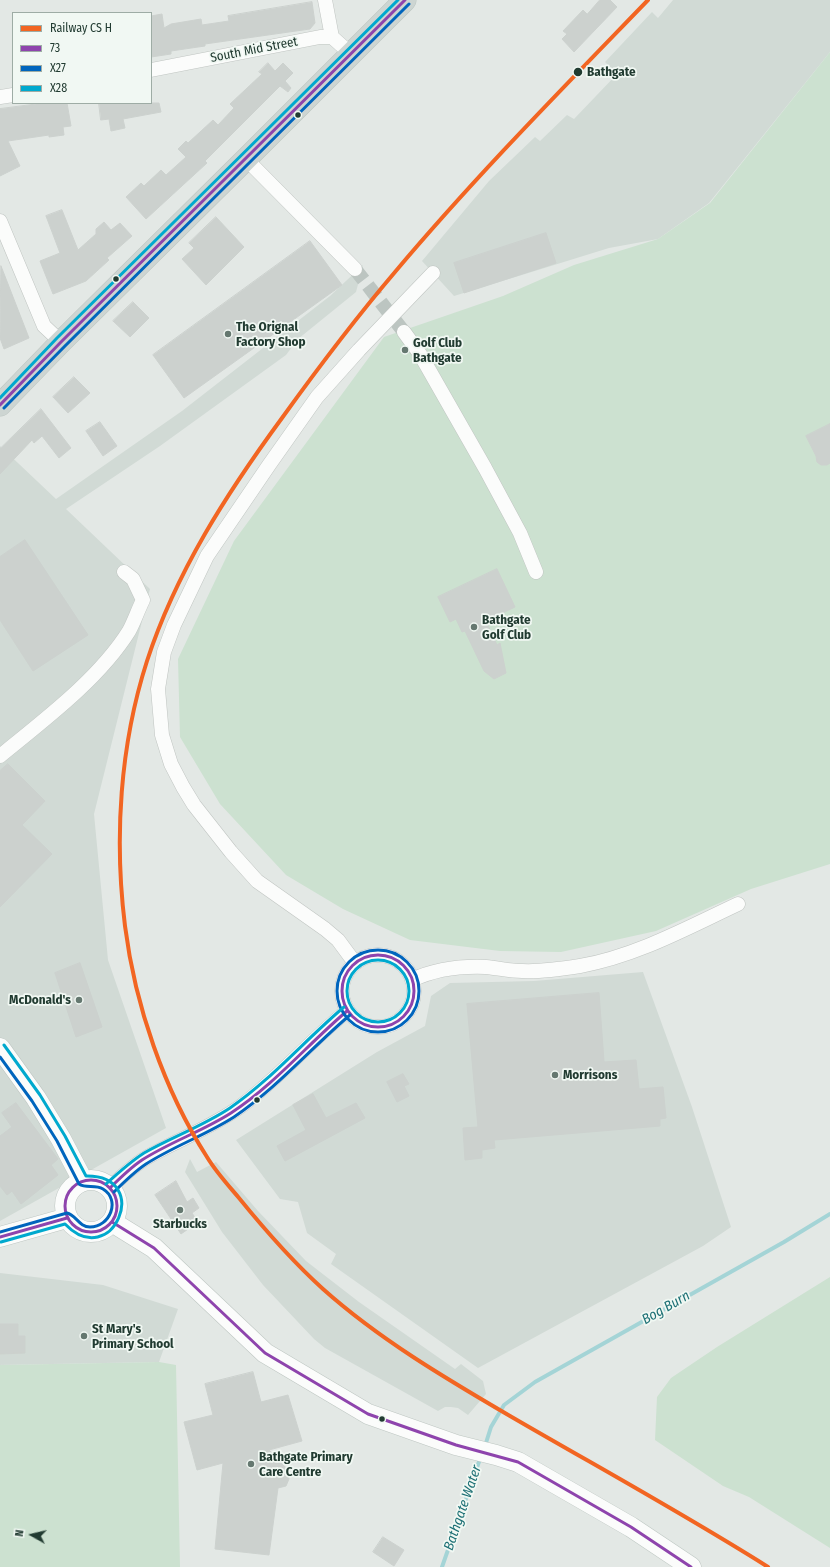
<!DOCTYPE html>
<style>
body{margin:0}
#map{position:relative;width:830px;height:1567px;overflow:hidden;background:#e3e8e5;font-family:"Fira Sans Condensed",sans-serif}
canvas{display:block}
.legend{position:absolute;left:12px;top:12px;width:140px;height:92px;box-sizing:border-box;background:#f1f8f3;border:1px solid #9eaca5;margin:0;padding:5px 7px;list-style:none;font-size:12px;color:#213b31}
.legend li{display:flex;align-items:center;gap:8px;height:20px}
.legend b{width:20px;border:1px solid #9eaca5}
.north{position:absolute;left:12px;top:1515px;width:40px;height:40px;-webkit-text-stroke:3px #f1f8f3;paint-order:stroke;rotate:278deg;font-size:11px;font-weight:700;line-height:16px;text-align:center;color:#213b31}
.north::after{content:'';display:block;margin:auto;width:14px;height:18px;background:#213b31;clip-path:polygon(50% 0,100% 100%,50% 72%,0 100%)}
</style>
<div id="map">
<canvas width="830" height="1567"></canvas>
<ul class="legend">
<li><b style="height:5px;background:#f26522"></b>Railway CS H</li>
<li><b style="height:5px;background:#8e44ad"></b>73</li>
<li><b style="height:5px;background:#0065bd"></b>X27</li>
<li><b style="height:5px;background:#00a9ce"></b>X28</li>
</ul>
<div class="north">N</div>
</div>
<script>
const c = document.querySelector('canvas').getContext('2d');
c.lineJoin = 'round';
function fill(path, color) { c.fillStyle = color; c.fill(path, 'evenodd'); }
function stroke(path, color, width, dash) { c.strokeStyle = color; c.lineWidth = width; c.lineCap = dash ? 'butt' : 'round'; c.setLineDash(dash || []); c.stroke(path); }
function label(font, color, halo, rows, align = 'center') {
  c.font = font + ' "Fira Sans Condensed",sans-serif'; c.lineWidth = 3.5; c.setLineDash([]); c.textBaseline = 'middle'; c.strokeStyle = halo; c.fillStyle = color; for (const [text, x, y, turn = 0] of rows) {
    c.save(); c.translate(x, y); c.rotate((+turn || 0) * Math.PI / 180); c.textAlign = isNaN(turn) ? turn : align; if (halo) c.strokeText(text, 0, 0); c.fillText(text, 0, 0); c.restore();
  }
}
const built = new Path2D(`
 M673 0H830V52L709 203 658 239 609 248 454 296 422 261 489 181 535 137 540 141 567 115 574 119 617 74 605 62 652 12 658 18Z
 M363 265 356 292 298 339 286 355 160 446 66 509 150 589 94 814 108 960 166 1128 0 1221V446L56 499 182 411 330 296Z
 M643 972 692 1107 731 1227 703 1246 478 1368 331 1264 336 1254 307 1233 298 1202 280 1199 236 1140 377 1052 425 1026 431 996 450 983 534 981Z
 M190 1159 197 1172 216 1162 258 1211 306 1261 359 1302 455 1369 461 1364 483 1381 486 1394 468 1415 458 1408 451 1407H445L438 1411 325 1348 314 1339 263 1285 222 1232 185 1172Z
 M0 1273 103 1285 178 1309 159 1362 0 1365Z`);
const green = new Path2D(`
 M830 52V864L751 889 656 931 561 952 500 951 410 940 343 909 286 875 220 804 180 737 178 659 234 541 384 337 503 296 574 265 658 239 710 203Z
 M830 1277V1548L749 1497 723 1486 655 1440 657 1397 671 1378 717 1347Z
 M159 1362 176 1365 180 1567H0V1365Z`);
const stream = new Path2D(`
 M485 1446 491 1427 504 1405 535 1382 784 1242 830 1214
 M442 1567 481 1456`);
const building = new Path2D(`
 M600 0H610L617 7 574 52 562 39 567 34 563 31 583 10 587 14Z
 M312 2 315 23 310 29 205 44V46L171 51V54L151 57V16L162 14 164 28 171 24 201 19 202 25 229 21 228 16Z
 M268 63 275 71 283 63 293 73 285 81 291 88 288 92 280 86 205 161 207 163 146 219 126 197 141 183 144 186 161 170 166 175 186 157 178 149 186 141 188 143 213 120 218 125 234 108 230 104 262 74 259 72Z
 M44 103H67L71 126 63 127 64 135 49 137V135L8 141 20 166 0 176V109Z
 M99 103H159L161 112 123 119 125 128 111 131 109 119 101 120Z
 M62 210 78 250 96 234V229L104 222 111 230 120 223 132 236 107 258 109 260 86 281 53 294 40 261 60 253 46 216Z
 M216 217 244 247 206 285 182 259 194 248 189 243Z
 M546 233 556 263 464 293 454 263Z
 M310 241 342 285 184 398 153 355Z
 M1 266 29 338 4 349 0 338Z
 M133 302 149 318 130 337 113 321Z
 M74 377 90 393 68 413 53 397Z
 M41 409 71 448 59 458 42 436 34 443 32 440 0 474V449Z
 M100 422 117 446 103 456 86 431Z
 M830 424V463L827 465H821L817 462 816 456 806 436Z
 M25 540 88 635 33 671 0 620V557Z
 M497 569 515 607 486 621 497 645 500 643 506 673 494 679 484 671 465 631 462 632 456 619 450 622 438 597Z
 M8 764 45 801 22 825 52 854 0 907V771Z
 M80 963 102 1027 76 1037 55 973Z
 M599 993 604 1062 636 1060 639 1089 663 1087 666 1118 660 1119V1126L494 1140 495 1148 482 1150V1158L465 1160 463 1128 478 1127 467 1004Z
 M403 1074 409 1084 404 1086 409 1096 397 1102 387 1082Z
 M313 1094 326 1118 356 1103 365 1118 285 1161 277 1146 306 1130 293 1105Z
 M16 1103 58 1159 51 1165 58 1175 21 1204 12 1191 7 1195 0 1186V1136L12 1127 2 1113Z
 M176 1181 187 1202 193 1198 199 1208 192 1213 198 1222 181 1234 155 1195Z
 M0 1324H18V1336H25V1353L0 1354Z
 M253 1372 261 1402 288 1395 302 1441 269 1450 288 1470 289 1479 286 1486 278 1488 269 1555 215 1549 223 1463 197 1470 184 1422 213 1415 205 1384Z
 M383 1537 404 1550 394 1566 373 1552Z`);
const streetTunnel = new Path2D(`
 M355 269 404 332`);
const street = new Path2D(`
 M325 0 332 37
 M151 70 320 37H332L351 54
 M0 97 13 95
 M246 159 355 269
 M0 221 44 326 61 342
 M404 332 420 354 485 468 520 533 536 572
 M0 756C44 720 99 679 129 631 134 622 138 610 143 600L133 579 124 572
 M342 991a36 36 0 1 1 72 0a36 36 0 1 1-72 0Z
 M355 963 338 940 325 929 257 881 231 852 194 805 183 787 171 764 162 735 158 689 164 652 174 625 207 556 269 465 317 397 359 350 433 273
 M412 980C435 969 461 966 486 967 498 968 510 971 522 971 541 972 561 969 580 966 636 956 687 928 738 904
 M110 1188C123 1175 137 1162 153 1154 182 1138 214 1126 241 1106 279 1078 310 1041 347 1011`);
const secondary = new Path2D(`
 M0 1048 36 1098 61 1139 83 1181
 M65 1206a26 26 0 1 1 52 0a26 26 0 1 1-52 0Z
 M112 1222 154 1248 265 1353 368 1414 456 1445 496 1455 518 1462 631 1527 691 1567
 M0 1237 67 1218`);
const primary = new Path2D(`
 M0 405 61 342 246 159 405 0`);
const bus1 = new Path2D(`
 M0 405 61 342 405 0
 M342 991a36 36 0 1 1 72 0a36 36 0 1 1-72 0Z
 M65 1206a26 26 0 1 1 52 0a26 26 0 1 1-52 0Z
 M110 1188C120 1178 130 1168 142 1160 170 1142 203 1131 231 1113 274 1085 308 1044 347 1011
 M112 1222 154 1248 265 1353 368 1414 456 1445 518 1462 631 1527 691 1567
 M0 1237 67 1218`);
const bus2 = new Path2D(`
 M4 408 65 346 409 4
 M337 991a41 41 0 1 1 82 0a41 41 0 1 1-82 0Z
 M0 1057 32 1101 57 1141 79 1184C86 1189 95 1184 103 1189 121 1200 110 1227 90 1227 79 1227 76 1215 67 1213L0 1232
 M114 1192C124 1182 134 1172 146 1164 174 1146 206 1135 234 1117 277 1088 311 1048 350 1015`);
const bus3 = new Path2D(`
 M0 398 57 338 398 0
 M347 991a31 31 0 1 1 62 0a31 31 0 1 1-62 0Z
 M106 1184C118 1173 130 1162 144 1153 172 1137 203 1126 230 1108 272 1079 305 1040 344 1007
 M1 1242 65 1224C112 1273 154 1175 86 1176L65 1136 40 1095 4 1045`);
const rail1 = new Path2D(`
 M648 0C562 89 475 177 395 272 355 319 318 368 282 418 227 493 176 572 147 661 120 745 114 838 125 926 135 1005 164 1090 207 1157 216 1172 228 1185 239 1198 265 1230 292 1261 323 1289 379 1339 445 1378 510 1416 596 1466 684 1514 768 1567`);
const markers = [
 [578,72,5,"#213b31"],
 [298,115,3.5,"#213b31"],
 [116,279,3.5,"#213b31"],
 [228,334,4,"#657870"],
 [405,350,4,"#657870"],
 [474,627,4,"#657870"],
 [79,1000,4,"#657870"],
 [555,1075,4,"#657870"],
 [257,1100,3.5,"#213b31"],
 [180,1210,4,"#657870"],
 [84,1336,4,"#657870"],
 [382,1419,3.5,"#213b31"],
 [251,1464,4,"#657870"]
];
const streetNames = [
 ["South Mid Street",254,50,-11]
];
const stopNames = [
 ["Bathgate",587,72]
];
const poiNames = [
 ["The Orignal",236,327],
 ["Factory Shop",236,342],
 ["Golf Club",413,343],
 ["Bathgate",413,358],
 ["Bathgate",482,620],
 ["Golf Club",482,635],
 ["McDonald's",71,1000,"right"],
 ["Morrisons",563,1075],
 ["Starbucks",180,1224,"center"],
 ["St Mary's",92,1329],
 ["Primary School",92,1344],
 ["Bathgate Primary",259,1457],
 ["Care Centre",259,1472]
];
const waterNames = [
 ["Bog Burn",666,1308,-30],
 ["Bathgate Water",463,1508,-71]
];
fill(built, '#d1dad5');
fill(green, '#cce1d0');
stroke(stream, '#a4d4d6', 4);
fill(building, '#ccd1ce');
stroke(building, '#ccd1ce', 1);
stroke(streetTunnel, '#bcc5c1', 14, [14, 7]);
stroke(street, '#c0c5c2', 15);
stroke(secondary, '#bec6c2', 21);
stroke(primary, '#bcc5c1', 23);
stroke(street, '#fbfcfb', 14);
stroke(secondary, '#fbfcfb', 20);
stroke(primary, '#cdd5d2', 22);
stroke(bus1, '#8e44ad', 3);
stroke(bus2, '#0065bd', 3);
stroke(bus3, '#00a9ce', 3);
stroke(rail1, '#f26522', 4);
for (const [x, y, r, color] of markers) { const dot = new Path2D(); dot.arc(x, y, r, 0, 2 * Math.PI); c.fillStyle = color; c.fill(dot); stroke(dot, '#f1f8f3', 1.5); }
label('13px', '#213b31', '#f1f8f3', streetNames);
label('bold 13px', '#213b31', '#f1f8f3', stopNames, 'left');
label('bold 13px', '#213b31', '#f1f8f3', poiNames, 'left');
label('italic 14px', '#1d7075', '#f1f8f3', waterNames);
</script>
